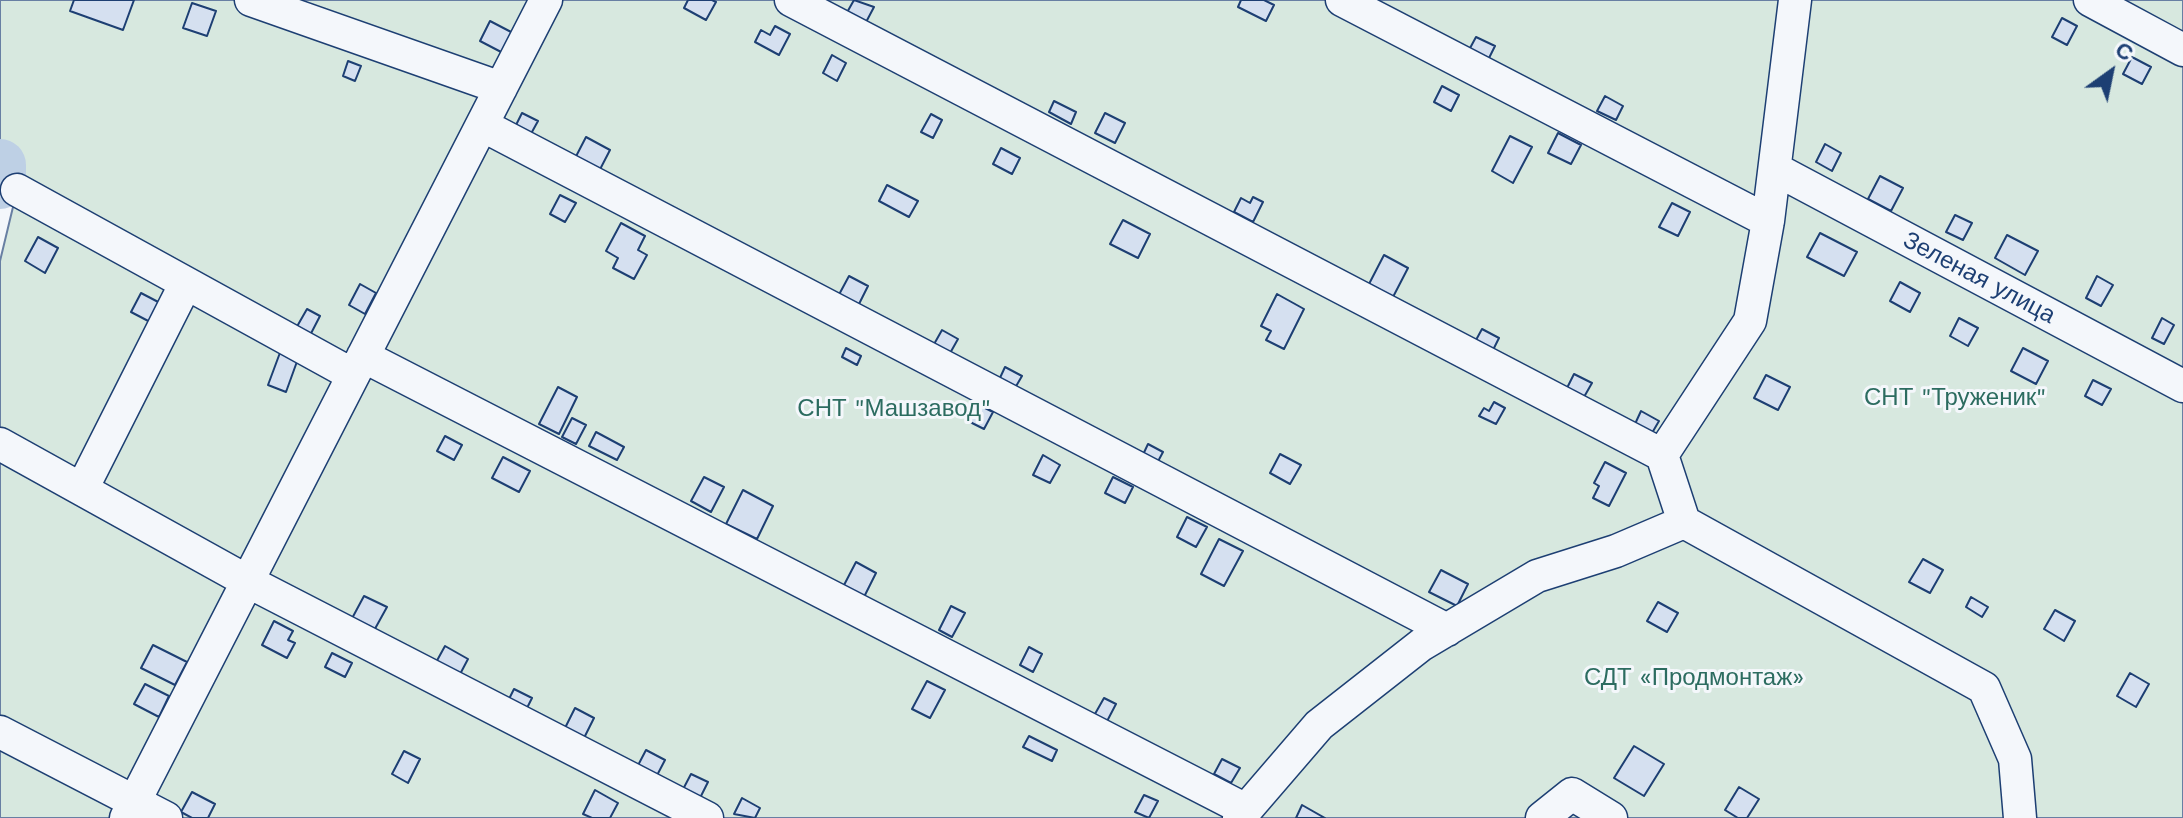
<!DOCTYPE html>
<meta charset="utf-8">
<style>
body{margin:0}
#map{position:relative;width:2183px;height:818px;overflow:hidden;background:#f4f7fb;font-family:"Work Sans",sans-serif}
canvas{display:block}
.north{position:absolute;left:2071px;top:32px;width:80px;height:80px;-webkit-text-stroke:6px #f4f7fb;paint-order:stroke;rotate:33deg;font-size:22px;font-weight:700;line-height:32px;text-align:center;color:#1d3f73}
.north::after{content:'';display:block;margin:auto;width:28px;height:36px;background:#1d3f73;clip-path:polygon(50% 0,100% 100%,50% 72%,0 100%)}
</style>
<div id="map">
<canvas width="2183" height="818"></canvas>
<div class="north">С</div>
</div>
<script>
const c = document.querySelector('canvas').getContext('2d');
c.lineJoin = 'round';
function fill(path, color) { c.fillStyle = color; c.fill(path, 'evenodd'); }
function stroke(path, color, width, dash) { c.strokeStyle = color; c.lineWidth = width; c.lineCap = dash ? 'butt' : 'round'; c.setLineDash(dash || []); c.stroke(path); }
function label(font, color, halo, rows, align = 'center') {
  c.font = font + ' "Work Sans",sans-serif'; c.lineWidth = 6; c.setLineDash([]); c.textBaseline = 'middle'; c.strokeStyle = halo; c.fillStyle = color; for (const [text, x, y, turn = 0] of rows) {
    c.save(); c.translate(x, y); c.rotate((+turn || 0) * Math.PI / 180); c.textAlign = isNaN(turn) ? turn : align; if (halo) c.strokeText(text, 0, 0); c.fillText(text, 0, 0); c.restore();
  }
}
const green = new Path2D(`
 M0 0H2183V818H0V261L13 207 0 140Z`);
const river = new Path2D(`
 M0 165V183`);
const building = new Path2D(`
 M74 0H134L123 30 70 11Z
 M688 0H712L716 2 706 20 684 8Z
 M854 0 874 7 864 26 845 16Z
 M1241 0H1264L1274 5 1266 21 1238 7Z
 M192 3 216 11 207 36 183 28Z
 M2062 18 2077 26 2067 45 2052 37Z
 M490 21 513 33 503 53 480 41Z
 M775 26 790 34 779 55 755 42 761 30 770 35Z
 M1476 37 1495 46 1488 60 1469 50Z
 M832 55 846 63 837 81 823 73Z
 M2132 57 2151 67 2142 84 2123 74Z
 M348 61 361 66 355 81 343 76Z
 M1442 86 1459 95 1451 111 1434 102Z
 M1605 96 1623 106 1616 120 1597 111Z
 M1054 101 1076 112 1071 124 1049 112Z
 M522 113 538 121 527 141 512 133Z
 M1105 113 1125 123 1115 143 1095 133Z
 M931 114 942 120 933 138 921 132Z
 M1558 133 1581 145 1571 164 1548 153Z
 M1510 136 1532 147 1513 183 1492 171Z
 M586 137 610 150 594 181 570 168Z
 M1825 144 1841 153 1832 171 1816 162Z
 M1001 148 1020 158 1012 174 993 164Z
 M1880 176 1903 188 1891 211 1868 199Z
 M887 185 918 201 909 217 879 201Z
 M560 195 576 203 565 222 550 214Z
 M1253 197 1263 202 1253 222 1234 212 1241 198 1250 203Z
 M1672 203 1690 212 1678 236 1659 227Z
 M1955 215 1972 223 1963 240 1946 232Z
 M1123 220 1150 234 1138 258 1110 244Z
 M621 223 645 236 638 250 647 255 634 279 613 268 618 258 606 251Z
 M1820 233 1857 252 1844 276 1807 257Z
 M2007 235 2038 251 2025 275 1995 258Z
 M38 237 58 248 45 273 25 261Z
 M1384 255 1408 268 1393 297 1369 284Z
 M849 276 868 286 855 312 835 302Z
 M2097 276 2113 285 2101 306 2086 298Z
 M1900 282 1920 293 1910 312 1890 301Z
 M360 284 376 293 365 314 349 305Z
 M141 293 164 305 154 324 131 312Z
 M1277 294 1304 309 1284 349 1266 340 1271 331 1261 326Z
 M307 309 320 316 305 345 291 337Z
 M1959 318 1978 328 1968 346 1950 336Z
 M2162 318 2174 325 2164 344 2152 338Z
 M1482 329 1499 338 1493 350 1476 340Z
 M942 330 958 339 949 355 933 346Z
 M846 348 861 356 857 365 842 357Z
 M2023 348 2048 361 2036 384 2011 371Z
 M281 350 299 356 286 392 268 385Z
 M1005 367 1022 376 1015 388 999 380Z
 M1574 374 1592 383 1584 397 1567 388Z
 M1766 375 1790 387 1778 410 1754 398Z
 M2093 380 2111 389 2102 405 2085 396Z
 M558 387 577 397 559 434 539 424Z
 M1494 402 1505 408 1496 424 1479 416 1484 408 1489 411Z
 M977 404 993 412 984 429 968 421Z
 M1641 411 1659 421 1652 433 1635 424Z
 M572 418 586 425 576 444 562 437Z
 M596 432 624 447 617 460 589 446Z
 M445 436 462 445 454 460 437 451Z
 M1148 444 1163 452 1155 467 1141 459Z
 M1280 454 1301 465 1290 484 1270 473Z
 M1043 455 1060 465 1050 483 1033 475Z
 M503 457 530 471 519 492 492 478Z
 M1605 462 1626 473 1609 506 1593 498 1599 486 1594 483Z
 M704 477 724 487 711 512 691 501Z
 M1113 477 1133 487 1125 503 1105 493Z
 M743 490 773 506 757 539 726 524Z
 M1187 517 1207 527 1196 547 1177 537Z
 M1219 539 1243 551 1224 586 1201 574Z
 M1923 559 1943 570 1930 593 1909 582Z
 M856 562 876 573 864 597 843 587Z
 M1441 570 1468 584 1457 606 1429 592Z
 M364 596 387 607 371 636 349 624Z
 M1971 597 1988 607 1982 617 1966 607Z
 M1658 602 1678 613 1667 632 1647 621Z
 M951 606 965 613 952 637 939 630Z
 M2055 610 2075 621 2064 641 2044 629Z
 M274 621 293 631 288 640 295 643 287 658 262 645Z
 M153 645 187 662 175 685 141 668Z
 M445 646 468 659 458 678 434 666Z
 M1029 647 1042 654 1033 672 1020 665Z
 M332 653 352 663 345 677 325 667Z
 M2130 673 2149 684 2136 707 2117 696Z
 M927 681 945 690 930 718 912 709Z
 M145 684 169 696 159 717 134 704Z
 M514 689 532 698 524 714 506 705Z
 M1104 698 1116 704 1104 727 1091 721Z
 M575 708 594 718 582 742 563 732Z
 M1029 736 1057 750 1052 761 1023 747Z
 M1634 746 1664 764 1644 796 1614 778Z
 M646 750 665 760 653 783 634 773Z
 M404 751 420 759 408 783 392 774Z
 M1222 759 1240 768 1231 783 1214 774Z
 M691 774 708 782 696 806 679 797Z
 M1739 787 1759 799 1747 818H1738L1725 810Z
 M595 790 618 803 610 818H592L583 814Z
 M192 792 215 804 208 818H192L181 812Z
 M1144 795 1158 801 1149 818 1135 812Z
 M742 798 760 808 755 818 734 814Z
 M1302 805 1325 818H1296Z`);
const minor = new Path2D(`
 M251 0 501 88
 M791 0 1662 455 1684 522 1984 688 2015 759 2020 818
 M1342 0 1768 221
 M2090 0 2183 50
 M482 125 1447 630
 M1775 169 2183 386
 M17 190 353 375
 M363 356 1246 810
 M0 444 247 581 707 818
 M1662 455 1750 321 1768 221 1795 0
 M82 489 186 283
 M0 732 166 818
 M126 818 546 0
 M1239 818 1319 725 1421 645 1537 576 1616 551 1684 522
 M1542 818 1572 794 1611 818`);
const streetNames = [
 ["Зеленая улица",1979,278,28]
];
const parkNames = [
 ["СНТ \"Труженик\"",1955,398],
 ["СНТ \"Машзавод\"",894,409],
 ["СДТ «Продмонтаж»",1694,678]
];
fill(green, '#d7e8df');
stroke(green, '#687fa3', 2);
stroke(river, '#bed0e5', 52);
fill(building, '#d5e0f0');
stroke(building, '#1d3f73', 2);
stroke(minor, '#1d3f73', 35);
stroke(minor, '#f4f7fb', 32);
label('24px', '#1d3f73', '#f4f7fb', streetNames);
label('24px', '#2c6c60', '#f4f7fb', parkNames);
</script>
